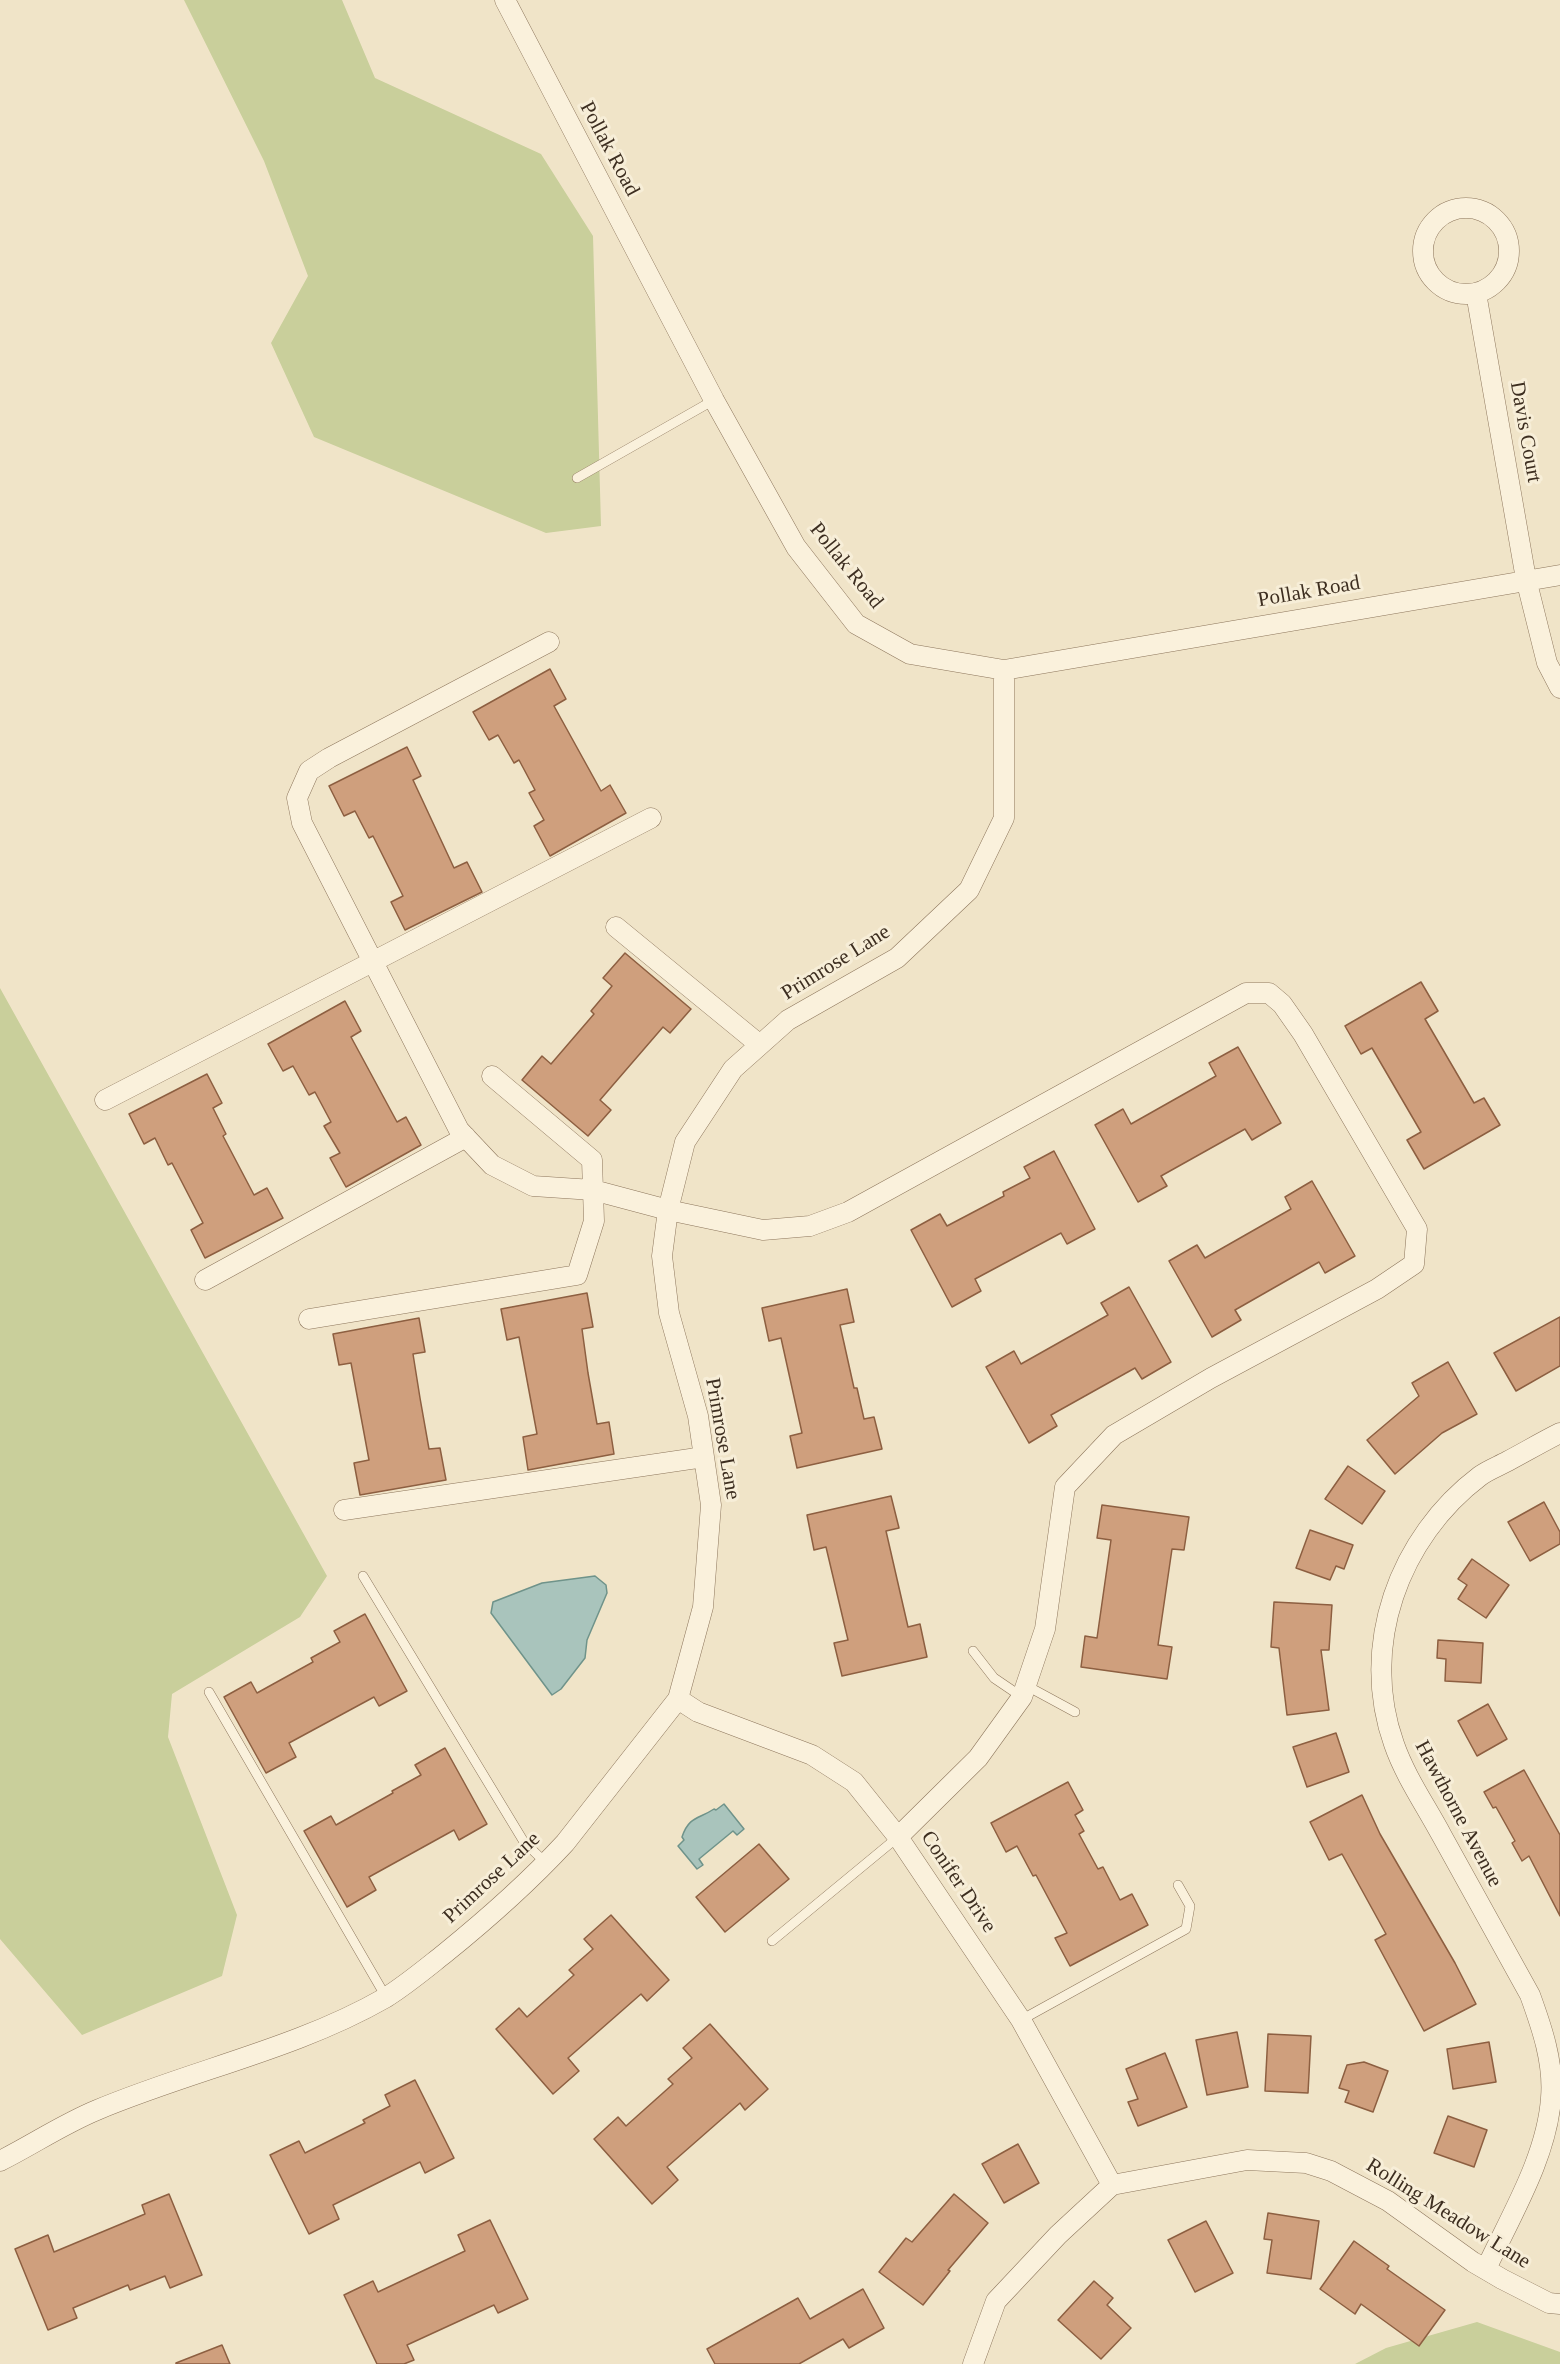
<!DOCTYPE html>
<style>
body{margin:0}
canvas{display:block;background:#f0e4c8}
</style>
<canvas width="1560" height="2364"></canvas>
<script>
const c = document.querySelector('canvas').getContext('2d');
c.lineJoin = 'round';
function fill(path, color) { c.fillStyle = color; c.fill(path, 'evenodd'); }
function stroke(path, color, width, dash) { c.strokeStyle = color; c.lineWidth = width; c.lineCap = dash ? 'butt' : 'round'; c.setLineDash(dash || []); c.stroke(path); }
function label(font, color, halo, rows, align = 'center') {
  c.font = font + ' "Times New Roman",serif'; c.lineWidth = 6; c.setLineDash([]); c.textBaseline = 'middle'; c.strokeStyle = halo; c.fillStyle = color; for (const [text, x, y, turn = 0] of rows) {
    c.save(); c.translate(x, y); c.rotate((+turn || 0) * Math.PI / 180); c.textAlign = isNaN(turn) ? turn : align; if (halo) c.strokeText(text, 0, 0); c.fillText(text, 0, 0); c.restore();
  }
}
const green = new Path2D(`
 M184 0H342L375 78 541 154 593 236 601 526 546 533 314 437 271 343 308 276 264 161Z
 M0 988 327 1576 300 1617 172 1694 168 1737 237 1915 222 1976 82 2035 0 1939Z
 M1477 2322 1560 2352V2364H1355L1386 2348Z`);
const water = new Path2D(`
 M595 1576 606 1585 607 1593 587 1640 585 1658 561 1689 552 1695 491 1613 493 1602 542 1583Z
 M724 1804 744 1829 737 1835 733 1831 699 1859 703 1865 697 1869 678 1846 684 1840 682 1837C689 1816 699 1819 714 1809L716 1810Z`);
const building = new Path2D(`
 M550 669 566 699 554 706 601 791 610 785 626 813 550 856 534 826 544 820 529 793 535 790 519 760 514 763 498 735 489 740 473 712Z
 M407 747 421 776 413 780 454 868 467 862 482 892 405 930 391 902 403 896 373 836 369 838 355 811 344 816 329 786Z
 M625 953 691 1009 670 1033 663 1027 600 1100 611 1110 588 1136 522 1080 542 1056 551 1064 594 1014 591 1011 612 986 603 978Z
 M1421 982 1438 1011 1425 1019 1474 1103 1484 1098 1500 1125 1424 1169 1407 1140 1421 1132 1372 1048 1361 1054 1345 1026Z
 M345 1001 361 1031 351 1037 397 1122 406 1117 421 1145 346 1187 330 1158 340 1153 324 1126 331 1122 315 1092 309 1095 293 1066 283 1071 268 1044Z
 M1238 1047 1281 1123 1252 1140 1245 1129 1161 1176 1167 1186 1138 1202 1095 1125 1123 1109 1131 1124 1216 1076 1209 1063Z
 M207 1074 222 1103 213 1108 226 1134 223 1136 254 1195 267 1188 283 1218 205 1258 191 1230 203 1223 172 1163 168 1165 155 1138 144 1144 129 1114Z
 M1054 1151 1095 1229 1067 1244 1061 1233 975 1279 981 1291 952 1307 911 1230 940 1214 947 1226 1004 1196 1003 1192 1030 1178 1024 1167Z
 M1312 1181 1355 1256 1325 1273 1319 1262 1235 1310 1241 1320 1212 1337 1169 1261 1197 1245 1205 1258 1291 1209 1285 1197Z
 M1129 1287 1171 1362 1142 1379 1135 1368 1051 1415 1057 1426 1029 1443 986 1367 1014 1351 1021 1364 1108 1315 1101 1303Z
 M847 1289 854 1322 840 1325 854 1388H857L864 1419 874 1417 882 1449 797 1468 790 1436 802 1433 781 1338 769 1341 762 1308Z
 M587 1293 593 1327 582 1329 588 1373 597 1424 609 1422 614 1454 528 1470 523 1437 537 1434 519 1337 507 1340 501 1309Z
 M1560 1317V1366L1516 1391 1494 1353Z
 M419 1318 425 1352 413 1354 420 1398 429 1449 440 1448 446 1480 360 1495 354 1463 369 1460 351 1363 339 1365 333 1334Z
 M1448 1362 1477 1414 1442 1433 1395 1474 1367 1440 1419 1396 1412 1383Z
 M1348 1466 1385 1491 1362 1524 1325 1499Z
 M891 1496 899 1528 886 1531 908 1627 920 1624 927 1657 842 1676 834 1643 848 1640 826 1547 814 1550 807 1515Z
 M1544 1502 1560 1532V1544L1530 1561 1508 1522Z
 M1102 1505 1189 1517 1184 1550 1172 1549 1158 1645 1172 1647 1167 1679 1081 1667 1085 1636 1097 1638 1111 1540 1097 1538Z
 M1310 1530 1353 1545 1344 1569 1336 1566 1330 1580 1296 1568Z
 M1472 1559 1509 1585 1486 1618 1458 1599 1467 1585 1458 1579Z
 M1274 1602 1332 1605 1329 1650H1321L1329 1710 1287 1715 1279 1648 1271 1647Z
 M365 1614 407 1691 379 1706 374 1697 289 1743 296 1757 266 1773 224 1697 251 1682 257 1693 313 1662 311 1658 340 1642 334 1631Z
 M1438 1640 1483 1643 1481 1683 1445 1681 1446 1659 1437 1658Z
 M1488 1704 1507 1739 1477 1756 1458 1721Z
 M1336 1733 1349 1772 1307 1787 1293 1747Z
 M445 1748 487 1824 459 1840 454 1830 369 1877 376 1890 347 1907 304 1831 331 1816 336 1825 393 1793 392 1791 421 1775 415 1765Z
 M1524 1770 1560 1835V1916L1529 1856 1522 1861 1512 1843 1515 1841 1496 1807 1493 1808 1484 1792Z
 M1068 1782 1083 1810 1075 1815 1084 1831 1079 1834 1098 1869 1103 1867 1120 1900 1132 1894 1148 1925 1070 1966 1055 1938 1067 1933 1036 1875 1033 1876 1017 1846 1006 1852 991 1823Z
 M1362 1795 1380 1834 1455 1963 1476 2004 1424 2031 1375 1940 1386 1934 1342 1854 1329 1860 1310 1822Z
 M759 1844 789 1879 725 1932 696 1897Z
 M611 1915 669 1980 647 2001 641 1994 568 2058 579 2071 553 2094 496 2029 519 2008 527 2017 574 1975 569 1970 593 1949 584 1939Z
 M710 2024 768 2089 745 2110 740 2103 667 2167 678 2180 652 2204 594 2139 618 2117 626 2126 673 2084 668 2079 692 2058 683 2048Z
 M1237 2032 1248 2087 1207 2095 1196 2040Z
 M1268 2034 1311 2036 1308 2093 1265 2091Z
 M1489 2042 1496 2082 1453 2089 1447 2049Z
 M1165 2053 1187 2107 1138 2126 1128 2102 1138 2099 1126 2069Z
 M1364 2062 1388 2071 1373 2112 1345 2102 1349 2091 1339 2088 1347 2065Z
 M415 2080 454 2158 425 2173 420 2162 333 2205 339 2219 309 2234 270 2155 299 2141 305 2153 365 2123 363 2120 390 2106 385 2095Z
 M1448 2116 1487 2130 1474 2167 1434 2153Z
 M1018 2144 1039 2183 1004 2203 982 2164Z
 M169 2194 202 2275 170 2288 165 2276 130 2290 128 2285 73 2308 77 2318 48 2330 15 2249 48 2235 54 2252 145 2214 142 2205Z
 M954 2194 988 2223 948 2270 950 2271 923 2305 879 2272 906 2238 912 2242Z
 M1268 2213 1319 2221 1311 2279 1267 2273 1272 2240 1264 2239Z
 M490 2220 528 2299 498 2313 494 2305 407 2345 414 2360 404 2364H377L344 2295 373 2281 378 2292 465 2251 458 2235Z
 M1206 2221 1233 2273 1195 2292 1168 2240Z
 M1354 2241 1389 2266 1387 2269 1445 2310 1419 2346 1361 2304 1355 2314 1320 2289Z
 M1094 2281 1113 2298 1107 2305 1131 2328 1101 2359 1058 2320Z
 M863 2289 884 2328 849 2348 843 2339 799 2364H715L707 2349 798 2298 810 2319Z
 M222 2345 230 2364H176V2363Z`);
const lane = new Path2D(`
 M577 478 714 400
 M363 1576 524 1842 546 1863
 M973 1651 994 1678 1022 1697
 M1027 1686 1075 1712
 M209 1692 386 1997
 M772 1941 898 1837
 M1021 2020 1186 1929 1190 1906 1178 1885`);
const street = new Path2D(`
 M505 0 714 400 796 547 856 624 910 654 1004 670 1560 575
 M1423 251a43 43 0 1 1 86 0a43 43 0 1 1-86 0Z
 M1476 293 1526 579 1547 663 1560 688
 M549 642 329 758 309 771 297 798 302 823 459 1130 492 1165 533 1186 593 1190 668 1210 763 1230 810 1226 848 1212 1246 993H1269L1282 1004 1303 1034 1417 1229 1414 1264 1377 1289 1211 1378 1114 1435 1065 1487 1045 1629 1022 1697 978 1758 898 1837
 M616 927 760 1045
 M105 1100 651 818
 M205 1280 466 1137
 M309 1319 577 1275 594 1221 592 1160 492 1076
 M344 1510 704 1457
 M678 1699 698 1712 812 1755 854 1782 898 1837 1021 2020 1112 2185
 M0 2161C32 2145 63 2124 97 2110 192 2070 296 2049 385 1998 406 1985 425 1969 444 1954 486 1920 528 1883 565 1843L678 1699 703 1607 711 1505 698 1416 669 1313 662 1256 668 1210 685 1142 733 1069 788 1020 897 958 969 890 1004 818V670
 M1486 2269C1510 2217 1547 2157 1551 2098 1554 2063 1542 2028 1530 1995 1501 1942 1471 1889 1442 1836 1426 1806 1405 1776 1394 1744 1359 1646 1399 1537 1480 1476 1488 1470 1499 1466 1508 1461 1525 1452 1542 1442 1560 1433
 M973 2364 996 2301 1058 2235 1112 2185 1247 2160 1306 2163 1331 2171 1388 2201 1473 2262 1502 2279 1549 2303 1560 2304`);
const streetNames = [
 ["Pollak Road",609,149,62],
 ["Davis Court",1525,432,80],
 ["Pollak Road",846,566,51],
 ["Pollak Road",1309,592,-10],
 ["Primrose Lane",836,963,-32],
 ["Primrose Lane",722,1439,80],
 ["Hawthorne Avenue",1458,1814,62],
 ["Primrose Lane",492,1878,-43],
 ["Conifer Drive",958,1882,56],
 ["Rolling Meadow Lane",1448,2214,32]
];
fill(green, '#c9cf9b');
fill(water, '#a9c4bc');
stroke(water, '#6f938a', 1.5);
fill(building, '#cf9f7d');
stroke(building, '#8d5f41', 1.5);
stroke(lane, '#8d765c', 10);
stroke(street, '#8d765c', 21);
stroke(lane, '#faf1dc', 9);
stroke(street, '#faf1dc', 20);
label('21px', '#3d2e20', '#f7eed8', streetNames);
</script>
